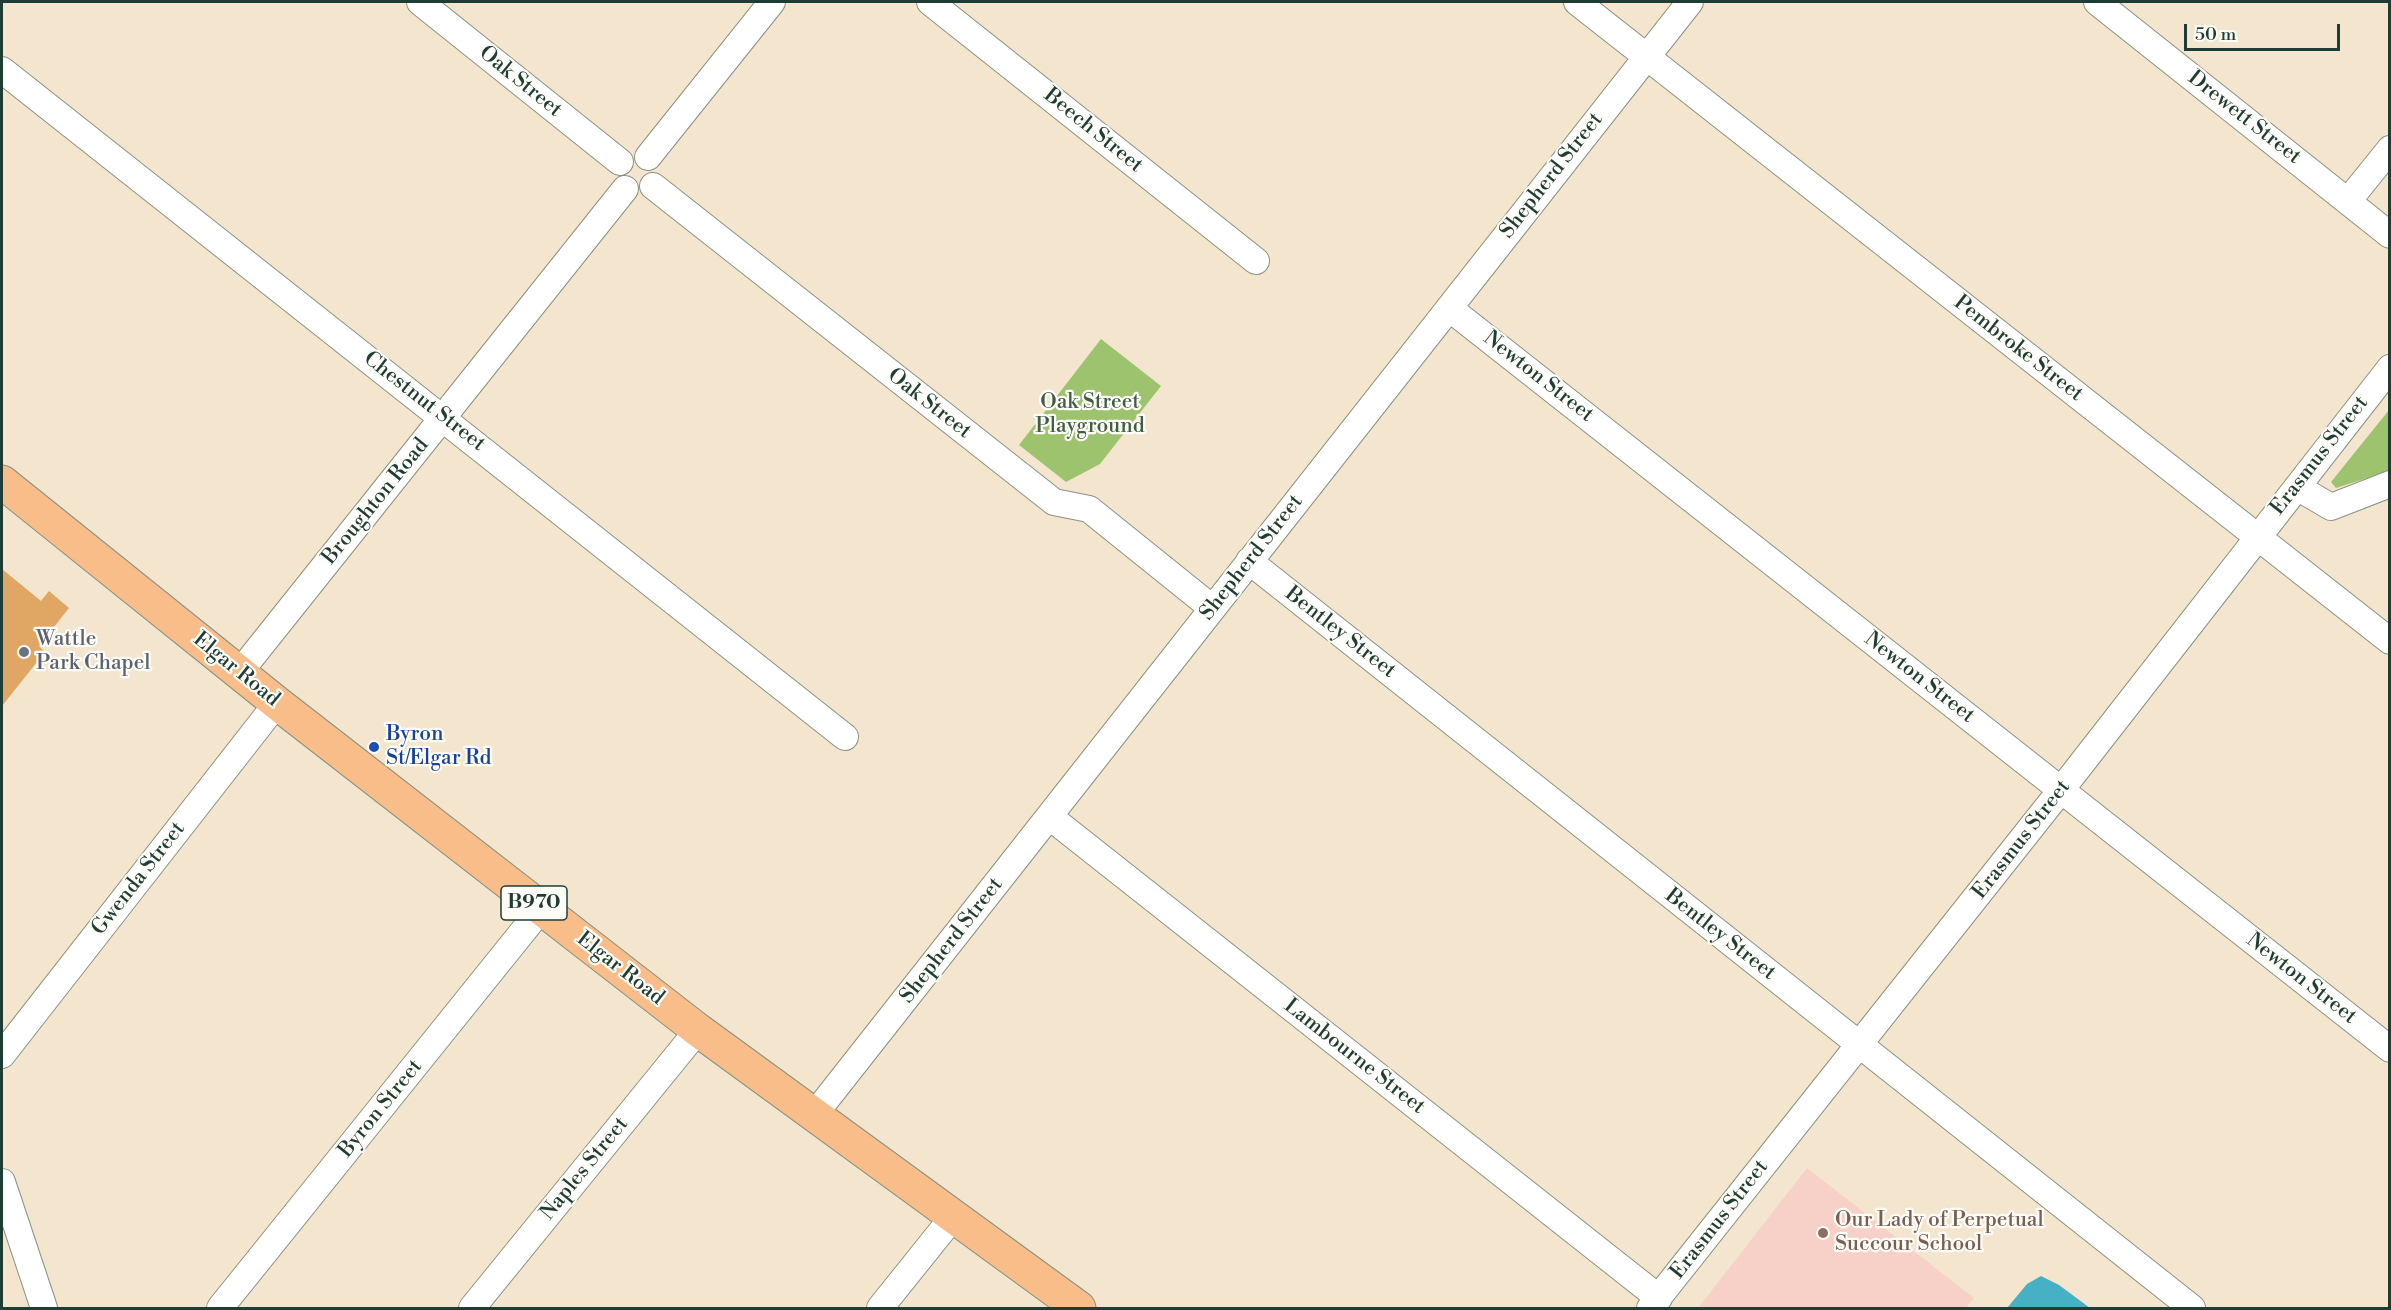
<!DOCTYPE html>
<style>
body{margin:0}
#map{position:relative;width:2391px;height:1310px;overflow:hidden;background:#f4e6ce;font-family:"Libre Bodoni",serif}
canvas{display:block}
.frame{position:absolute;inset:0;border:3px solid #1f3d34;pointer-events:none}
.scale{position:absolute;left:2184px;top:24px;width:156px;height:27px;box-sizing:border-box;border:3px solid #1f3d34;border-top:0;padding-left:8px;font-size:18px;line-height:21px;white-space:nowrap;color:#1f3d34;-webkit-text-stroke:4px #fdfcf7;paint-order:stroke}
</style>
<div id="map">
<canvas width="2391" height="1310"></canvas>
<div class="frame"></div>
<div class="scale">50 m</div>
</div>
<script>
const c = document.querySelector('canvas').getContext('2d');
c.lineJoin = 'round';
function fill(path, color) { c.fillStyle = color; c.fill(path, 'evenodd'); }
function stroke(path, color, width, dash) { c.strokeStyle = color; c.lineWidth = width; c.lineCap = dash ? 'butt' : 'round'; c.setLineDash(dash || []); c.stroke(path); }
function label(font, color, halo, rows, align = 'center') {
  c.font = font + ' "Libre Bodoni",serif'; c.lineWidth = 4.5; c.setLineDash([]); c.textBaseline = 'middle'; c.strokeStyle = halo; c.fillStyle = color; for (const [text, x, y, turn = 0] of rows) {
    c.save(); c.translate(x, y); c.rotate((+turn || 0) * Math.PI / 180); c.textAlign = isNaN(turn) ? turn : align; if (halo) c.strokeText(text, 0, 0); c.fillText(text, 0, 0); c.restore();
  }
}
const built = new Path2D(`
 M1807 1168 1974 1298 1966 1308H1698Z`);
const green = new Path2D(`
 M1101 339 1161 386 1100 464 1066 482 1019 445Z
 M2389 410V471L2336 488 2331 482Z`);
const water = new Path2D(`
 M2041 1276 2059 1285 2090 1308H2007L2027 1284Z`);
const building = new Path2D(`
 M2 569 41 601 49 591 69 608 39 646 45 652 2 706Z`);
const street = new Path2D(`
 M420 2 620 162
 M930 2 1256 261
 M1577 2 2390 641
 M2097 2 2390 235
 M2 70 845 737
 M648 157 772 2
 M653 186 1054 502 1089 509 1212 608
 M2348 201 2390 149
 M1449 308 2390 1049
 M2297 487 2331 507 2390 484
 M1249 561 2192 1308
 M239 673 625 189
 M1050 817 1659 1298
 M2 1055 277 703
 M814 1115 1690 2
 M2 1182 44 1308
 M220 1308 541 909
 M472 1308 698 1030
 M880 1308 953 1217
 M1650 1308 2061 790 2390 368`);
const primary = new Path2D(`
 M2 482 277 703 698 1030 1079 1308`);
const markers = [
 [24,652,6,"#6b7280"],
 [374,747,6,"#1a4fb4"],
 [1823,1233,6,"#8d6e63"]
];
const shields = [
 [534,903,66]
];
const shieldNames = [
 ["B970",534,903]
];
const streetNames = [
 ["Oak Street",520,82,39],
 ["Drewett Street",2244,118,38],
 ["Beech Street",1093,131,39],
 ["Shepherd Street",1552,176,-52],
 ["Pembroke Street",2018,349,38],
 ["Newton Street",1538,377,38],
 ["Chestnut Street",424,402,38],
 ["Oak Street",929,404,38],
 ["Erasmus Street",2320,456,-52],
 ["Broughton Road",376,502,-51],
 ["Shepherd Street",1252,558,-52],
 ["Bentley Street",1340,633,38],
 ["Elgar Road",236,670,39],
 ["Newton Street",1919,678,38],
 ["Erasmus Street",2022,840,-52],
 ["Gwenda Street",139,879,-52],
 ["Bentley Street",1720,935,38],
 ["Shepherd Street",952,941,-52],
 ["Elgar Road",620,969,38],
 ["Newton Street",2301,979,38],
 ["Lambourne Street",1354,1057,38],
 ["Byron Street",381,1109,-51],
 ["Naples Street",585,1169,-51],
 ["Erasmus Street",1720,1220,-52]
];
const parkNames = [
 ["Oak Street",1090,403],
 ["Playground",1090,427]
];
const worshipNames = [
 ["Wattle",36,640],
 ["Park Chapel",36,664]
];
const transitNames = [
 ["Byron",386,735],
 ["St/Elgar Rd",386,759]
];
const educationNames = [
 ["Our Lady of Perpetual",1835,1221],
 ["Succour School",1835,1245]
];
fill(built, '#f7d1c8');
fill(green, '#9dc36e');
fill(water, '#46b1c4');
fill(building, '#dfa664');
stroke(street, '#8a9281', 28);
stroke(primary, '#8a9281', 35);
stroke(street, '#fff', 26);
stroke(primary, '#f8bd89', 33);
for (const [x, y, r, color] of markers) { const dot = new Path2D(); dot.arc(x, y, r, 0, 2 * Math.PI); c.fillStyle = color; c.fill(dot); stroke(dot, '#fdfcf7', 2); }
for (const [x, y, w] of shields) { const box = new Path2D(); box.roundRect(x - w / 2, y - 17, w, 34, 4.5); c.fillStyle = '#fdfcf7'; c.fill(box); stroke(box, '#1f3d34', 1.5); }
label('bold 20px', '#1f3d34', null, shieldNames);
label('21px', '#1f3d34', '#fdfcf7', streetNames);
label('21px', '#3e5e42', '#fdfcf7', parkNames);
label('21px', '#5b616d', '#fdfcf7', worshipNames, 'left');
label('21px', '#164399', '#fdfcf7', transitNames, 'left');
label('21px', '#785e54', '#fdfcf7', educationNames, 'left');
</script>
